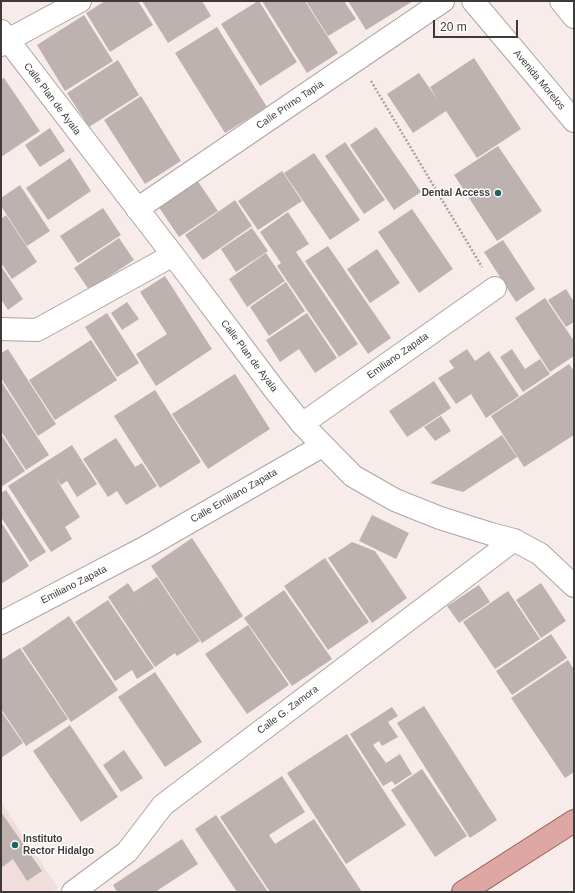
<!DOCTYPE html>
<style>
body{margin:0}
#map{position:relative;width:575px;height:893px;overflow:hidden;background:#f8eceb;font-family:Arial,sans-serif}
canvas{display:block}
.frame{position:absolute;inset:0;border:2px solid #3f3a3a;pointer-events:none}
.scale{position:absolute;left:433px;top:20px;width:85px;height:18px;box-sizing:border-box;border:2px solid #3f3a3a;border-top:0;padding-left:5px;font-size:12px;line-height:14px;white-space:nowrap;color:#3f3a3a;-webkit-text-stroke:3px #fff;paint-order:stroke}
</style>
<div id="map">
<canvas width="575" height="893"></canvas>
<div class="frame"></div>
<div class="scale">20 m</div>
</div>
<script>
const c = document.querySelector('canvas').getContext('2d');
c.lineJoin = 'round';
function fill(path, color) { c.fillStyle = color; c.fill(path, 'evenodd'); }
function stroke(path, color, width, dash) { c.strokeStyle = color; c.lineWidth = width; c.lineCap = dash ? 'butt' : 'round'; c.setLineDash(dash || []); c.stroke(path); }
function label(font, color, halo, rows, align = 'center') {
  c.font = font + ' Arial,sans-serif'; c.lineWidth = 3; c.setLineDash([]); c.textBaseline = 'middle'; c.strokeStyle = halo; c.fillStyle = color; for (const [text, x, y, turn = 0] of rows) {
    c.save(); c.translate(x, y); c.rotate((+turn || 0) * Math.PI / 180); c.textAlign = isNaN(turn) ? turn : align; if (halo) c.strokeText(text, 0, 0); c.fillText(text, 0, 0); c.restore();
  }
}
const built = new Path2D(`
 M1 802 58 888 51 892H8L1 890Z`);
const building = new Path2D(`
 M105 1H138L153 25 110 52 86 13Z
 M142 1H202L211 16 168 43Z
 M258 1H259L297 62 260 86 221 24Z
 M262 1H305L338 53 307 73Z
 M306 1H344L356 19 328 36Z
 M348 1H413L366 30Z
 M84 15 113 61 65 91 37 45Z
 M217 27 267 107 225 133 175 53Z
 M474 58 521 129 477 158 446 111 413 133 387 94 419 73 437 99 430 87Z
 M118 60 139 95 89 127 67 93Z
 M4 78 40 131 1 157V80Z
 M141 96 181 161 145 184 104 120Z
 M376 127 421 192 394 210 350 145Z
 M50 128 65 151 40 167 25 145Z
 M345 142 385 200 364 214 325 156Z
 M498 146 542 211 497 241 454 175Z
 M314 153 360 220 330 240 284 173Z
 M70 158 91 191 48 220 26 188Z
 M282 171 302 201 258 230 238 201Z
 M197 180 218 211 179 237 158 206Z
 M20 185 50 231 27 246 1 206V198Z
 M235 200 252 226 203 260 185 235Z
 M103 208 121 235 78 263 60 236Z
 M412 209 453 269 419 293 378 232Z
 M288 212 309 244 296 252 358 344 339 357 277 266 294 254 281 263 260 232Z
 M6 215 37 262 12 279 1 263V219Z
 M252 228 268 251 236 272 221 249Z
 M119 238 134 260 89 290 74 268Z
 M503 240 535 289 516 302 484 252Z
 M328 246 391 338 368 354 305 261Z
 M377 249 400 283 370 303 347 269Z
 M266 253 285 281 247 307 229 279Z
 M1 266 23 299 8 310 1 299Z
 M165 276 212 349 156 386 136 354 167 334 140 292Z
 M286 282 305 311 269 336 250 307Z
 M566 289 574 302V322L566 327 548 300Z
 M545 298 574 341V356L550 372 515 318Z
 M127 302 139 319 122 330 111 313Z
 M107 313 139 363 117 377 85 327Z
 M307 313 337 358 315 373 299 349 280 362 266 340Z
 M91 340 117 380 55 420 29 380Z
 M8 349 56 424 38 436 1 378V353Z
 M467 349 475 361 489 351 519 396 486 418 471 394 456 404 438 378 454 368 449 361Z
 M512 349 525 369 540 359 550 374 523 392 500 357Z
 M569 364 574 371V435L524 467 491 416Z
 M235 374 270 429 208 469 172 414Z
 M1 381 49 455 26 470 1 431Z
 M434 381 451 408 407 437 389 411Z
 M155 390 201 462 160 488 114 416Z
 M441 416 451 431 435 441 424 427Z
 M1 434 25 471 1 487Z
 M502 435 517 457 463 492 430 483Z
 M116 438 135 467 142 463 157 486 126 505 117 491 108 497 83 459Z
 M72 445 97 484 77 497 67 481 61 485 55 477 80 517 65 527 72 539 51 552 8 486Z
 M6 490 46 552 30 562 1 517V493Z
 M372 515 409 533 396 559 359 541Z
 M1 522 29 566 1 584Z
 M192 538 243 616 202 643 151 566Z
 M352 542 375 551 407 598 372 623 328 558Z
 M325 558 369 622 328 650 284 586Z
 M157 577 200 641 177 656 175 653 155 667 108 597 128 583 152 620 134 592Z
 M541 583 566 621 541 638 516 600Z
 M479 585 490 602 459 623 447 606Z
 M284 590 332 659 292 686 244 618Z
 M508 591 540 639 495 669 463 622Z
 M108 600 154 668 137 679 132 670 115 681 75 622Z
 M69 616 118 690 71 722 22 648Z
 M248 625 289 685 247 714 205 654Z
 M551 634 567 658 512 695 496 671Z
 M20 648 68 719 26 746 1 709V660Z
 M568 660 574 670V772L565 778 511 698Z
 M155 672 202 742 165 767 118 697Z
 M424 706 497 820 470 838 397 723Z
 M392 707 398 716 388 722 398 737 382 746 379 741 373 745 386 763 400 754 412 774 395 785 392 781 383 786 350 734Z
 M1 711 23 743 1 758Z
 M70 725 118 797 81 822 33 751Z
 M347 734 406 825 346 864 287 773Z
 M124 750 143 778 121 792 103 765Z
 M422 769 467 836 435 857 391 790Z
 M282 776 305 812 269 835 275 844 314 819 362 892H270L220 817Z
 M1 812 42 871 27 881 13 859 1 868Z
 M216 815 268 892H237L195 829Z
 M182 839 198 864 155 892H117L113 885Z`);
const path = new Path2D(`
 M371 81 482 267`);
const street = new Path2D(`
 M1 31 173 255 274 389 302 424 353 476 395 500 440 518 491 534 514 540 540 554 574 586
 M1 45 8 40 80 1
 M137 209 443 1
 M1 329 37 330 173 255
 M302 424 495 288
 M1 623 146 547 322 446
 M73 892 127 852 163 805 514 540`);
const secondary = new Path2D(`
 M473 1 574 121
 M561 1 574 17`);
const primary = new Path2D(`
 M463 892 574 821`);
const markers = [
 [498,193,4,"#1a6661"],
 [15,845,4,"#1a6661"]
];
const streetNames = [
 ["Avenida Morelos",539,80,50],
 ["Calle Plan de Ayala",52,99,53],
 ["Calle Primo Tapia",290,105,-34],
 ["Calle Plan de Ayala",249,356,53],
 ["Emiliano Zapata",398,356,-35],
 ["Calle Emiliano Zapata",234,496,-30],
 ["Emiliano Zapata",74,585,-27],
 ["Calle G. Zamora",288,710,-37]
];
const poiNames = [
 ["Dental Access",490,193],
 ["Instituto",23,839,"left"],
 ["Rector Hidalgo",23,851,"left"]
];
fill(built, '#f1dddb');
fill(building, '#bdb2b0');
stroke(street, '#aea3a2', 24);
stroke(secondary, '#aea3a2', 24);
stroke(primary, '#985b57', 24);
stroke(path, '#a9a09f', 2.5, [2, 2]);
stroke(street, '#fff', 22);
stroke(secondary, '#fff', 22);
stroke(primary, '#dea7a3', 22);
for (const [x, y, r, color] of markers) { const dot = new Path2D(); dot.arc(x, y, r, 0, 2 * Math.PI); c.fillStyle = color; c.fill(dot); stroke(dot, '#fff', 1.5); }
label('10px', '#3f3a3a', '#fff', streetNames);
label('bold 10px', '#3f3a3a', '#fff', poiNames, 'right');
</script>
